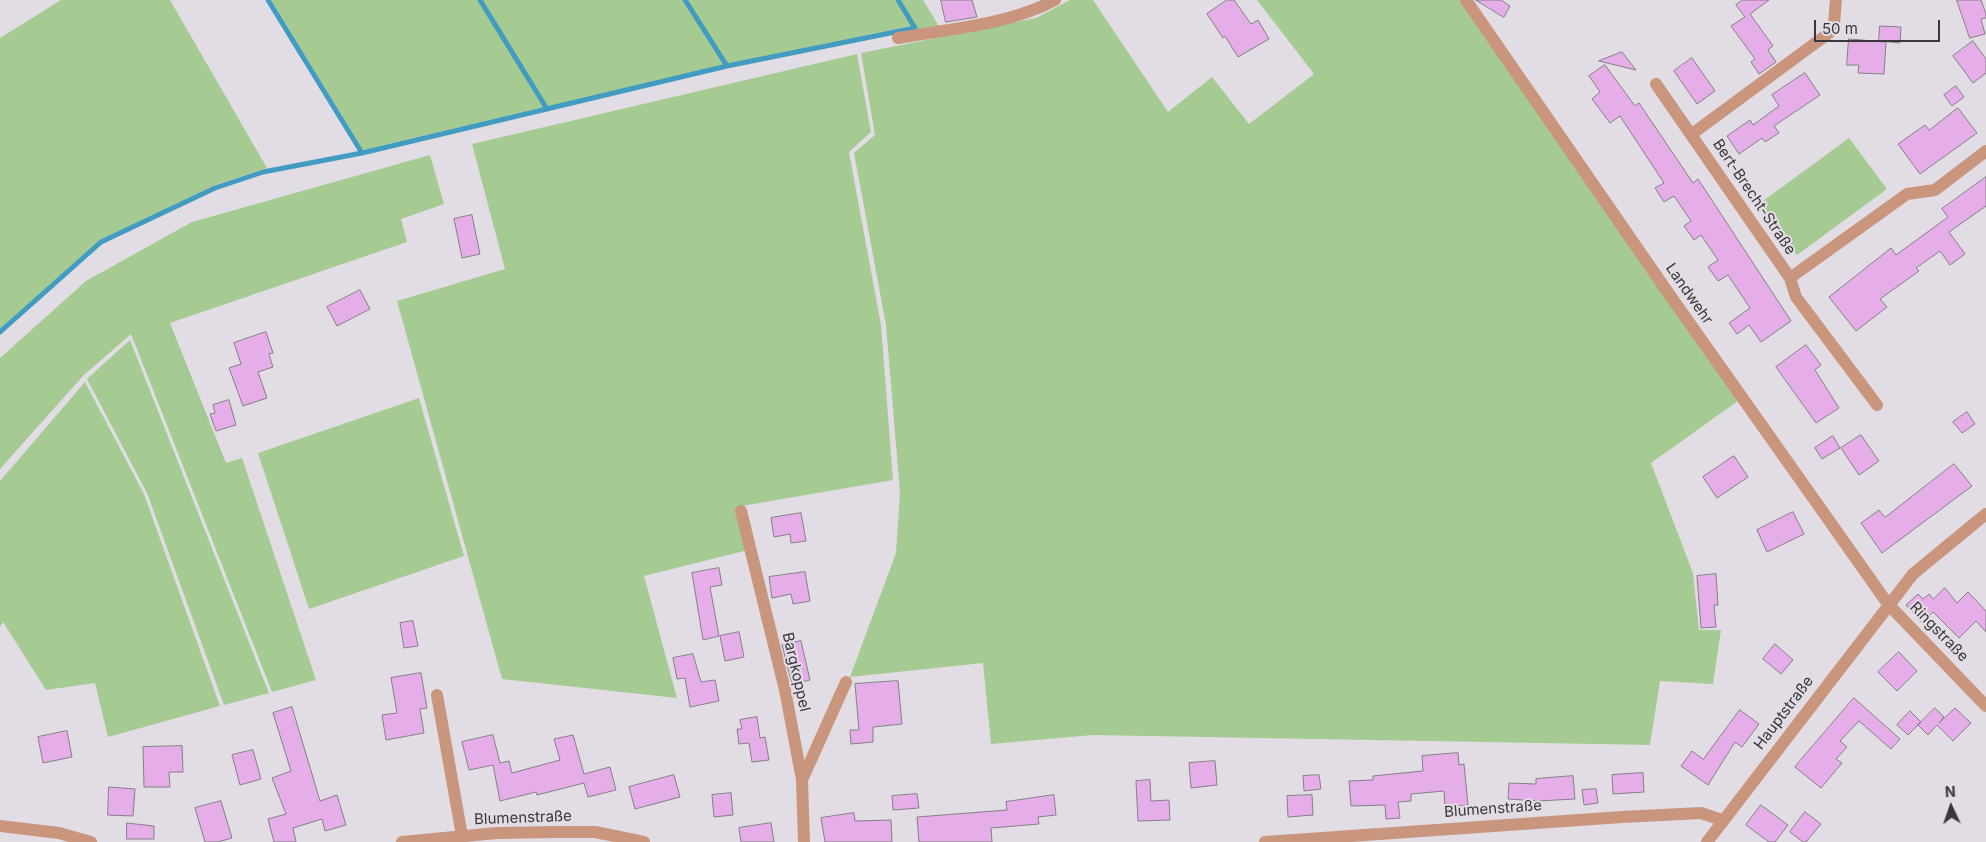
<!DOCTYPE html>
<meta charset="utf-8">
<style>
body{margin:0}
#map{position:relative;width:1986px;height:842px;overflow:hidden;background:#e2dde4;font-family:Inter,sans-serif}
canvas{display:block}
.north{position:absolute;left:1926px;top:782px;width:50px;height:50px;-webkit-text-stroke:4px #e2dde4;paint-order:stroke;rotate:357deg;font-size:14px;font-weight:700;line-height:20px;text-align:center;color:#393739}
.north::after{content:'';display:block;margin:auto;width:18px;height:22px;background:#393739;clip-path:polygon(50% 0,100% 100%,50% 72%,0 100%)}
.scale{position:absolute;left:1814px;top:20px;width:126px;height:22px;box-sizing:border-box;border:2px solid #393739;border-top:0;padding-left:6px;font-size:15px;line-height:18px;white-space:nowrap;color:#393739;-webkit-text-stroke:4px #e2dde4;paint-order:stroke}
</style>
<div id="map">
<canvas width="1986" height="842"></canvas>
<div class="north">N</div>
<div class="scale">50 m</div>
</div>
<script>
const c = document.querySelector('canvas').getContext('2d');
c.lineJoin = 'round';
function fill(path, color) { c.fillStyle = color; c.fill(path, 'evenodd'); }
function stroke(path, color, width, dash) { c.strokeStyle = color; c.lineWidth = width; c.lineCap = dash ? 'butt' : 'round'; c.setLineDash(dash || []); c.stroke(path); }
function label(font, color, halo, rows, align = 'center') {
  c.font = font + ' Inter,sans-serif'; c.lineWidth = 4; c.setLineDash([]); c.textBaseline = 'middle'; c.strokeStyle = halo; c.fillStyle = color; for (const [text, x, y, turn = 0] of rows) {
    c.save(); c.translate(x, y); c.rotate((+turn || 0) * Math.PI / 180); c.textAlign = isNaN(turn) ? turn : align; if (halo) c.strokeText(text, 0, 0); c.fillText(text, 0, 0); c.restore();
  }
}
const green = new Path2D(`
 M61 0H170L267 168 218 184 104 238 0 331V38Z
 M271 0H478L544 107 363 150Z
 M482 0H684L725 65 548 107Z
 M687 0H896L912 26 727 64Z
 M900 0H923L940 28 918 30Z
 M1070 0H1093L1168 112 1212 77 1249 124 1314 74 1257 0H1460L1738 401 1651 463 1693 573 1699 630H1721L1713 684 1660 681 1650 745 1093 735 991 744 983 663 850 677 896 553 900 492 886 325 854 153 875 135 861 53 1036 18Z
 M857 54 871 132 849 152 881 325 893 480 736 507 748 550 644 576 677 698 502 679 397 301 505 269 472 144Z
 M1849 138 1887 189 1797 255 1759 204Z
 M430 155 444 204 401 219 407 242 170 323 226 463 242 458 316 680 272 692 131 334 83 376 0 469V358L86 281 192 222Z
 M130 340 269 693 224 705 147 493 87 379Z
 M85 382 144 494 220 706 108 737 95 683 46 690 3 622 0 627V481Z
 M419 398 464 556 309 609 258 453Z`);
const stream = new Path2D(`
 M268 0 362 153
 M480 0 547 109
 M685 0 727 66
 M0 332 101 242 215 188 263 172 362 153 727 66 915 28 898 0`);
const building = new Path2D(`
 M941 0H972L977 17 946 22Z
 M1227 0H1234L1251 24 1258 20 1269 39 1238 57 1225 36 1223 38 1207 14Z
 M1476 0H1501L1510 6 1504 17Z
 M1743 0H1769L1750 14 1773 46 1768 50 1776 62 1759 74 1751 62 1755 59 1731 26 1745 17 1736 5Z
 M1957 0H1981L1986 14V18L1981 19 1985 34 1970 38Z
 M1880 26 1901 27 1900 43 1879 41Z
 M1849 39 1886 42 1884 74 1858 73 1859 65H1847Z
 M1973 41 1986 59V73L1973 83 1953 56Z
 M1622 52 1636 70 1599 61Z
 M1692 58 1715 91 1697 104 1674 71Z
 M1605 65 1635 106 1639 103 1693 183 1698 179 1791 321 1761 342 1749 325 1737 334 1729 323 1750 308 1728 275 1718 281 1708 267 1718 260 1701 235 1694 240 1684 226 1691 221 1674 196 1664 202 1655 188 1664 183 1620 116 1610 123 1592 99 1600 92 1589 76Z
 M1805 73 1820 95 1774 126 1779 133 1765 142 1762 138 1739 154 1727 136 1750 120 1753 125 1779 106 1772 95Z
 M1956 86 1964 97 1952 106 1944 95Z
 M1958 108 1977 133 1920 174 1898 144 1925 125 1929 130Z
 M1986 177V206L1949 232 1965 254 1950 265 1940 251 1916 268 1919 271 1880 299 1887 307 1856 331 1829 297 1891 248 1896 255 1948 217 1942 209Z
 M472 215 480 254 462 258 454 219Z
 M360 290 370 309 337 326 327 307Z
 M266 332 273 353 269 354 273 367 258 372 267 398 243 406 229 368 241 364 234 343Z
 M1806 345 1821 365 1815 370 1839 408 1816 423 1776 367Z
 M229 400 236 425 216 431 210 414 215 413 213 405Z
 M1967 412 1975 424 1962 433 1953 422Z
 M1861 435 1879 461 1859 475 1841 448Z
 M1833 436 1840 448 1822 459 1815 448Z
 M1734 456 1748 477 1717 498 1703 477Z
 M1954 464 1972 486 1882 553 1861 523 1879 510 1885 517Z
 M1793 512 1804 534 1767 552 1757 530Z
 M801 513 806 541 791 543 790 534 774 537 771 518Z
 M719 568 722 585 710 587 719 636 703 640 692 573Z
 M805 572 810 601 793 604 791 594 772 598 769 577Z
 M1716 574 1718 605H1714L1716 627 1701 628 1697 576Z
 M1945 588 1957 603 1968 592 1986 611V632L1976 621 1959 638 1933 612 1922 623 1906 605 1918 594 1923 599 1929 594 1933 599Z
 M413 621 418 646 404 648 400 623Z
 M739 632 744 657 725 661 720 636Z
 M801 641 810 680 792 684 782 645Z
 M1775 644 1793 660 1781 674 1763 659Z
 M1899 652 1917 671 1897 691 1878 672Z
 M693 654 701 682 715 680 719 701 690 707 685 678 677 679 673 658Z
 M421 673 427 708 420 709 424 733 386 740 382 715 397 713 391 678Z
 M898 681 902 724 873 727V742L851 744 850 730H859L855 684Z
 M1854 698 1900 739 1891 749 1859 721 1840 741 1847 747 1836 759 1842 763 1821 788 1795 767Z
 M292 707 320 801 337 795 346 825 325 831 322 819 293 828 296 842H274L268 819 286 814 272 778 291 771 273 713Z
 M1935 708 1944 717 1939 723 1955 708 1971 723 1953 741 1937 725 1928 735 1918 725Z
 M1740 710 1759 724 1742 747 1735 742 1708 785 1681 766 1692 751 1703 759Z
 M1910 711 1921 722 1908 735 1897 725Z
 M757 717 760 738 765 737 769 760 752 762 749 743 739 744 737 729H742L740 720Z
 M67 731 72 757 43 763 38 737Z
 M493 735 500 763 509 761 512 773 560 760 554 739 573 735 584 774 610 767 616 790 588 797 584 783 537 795 536 792 500 801 493 765 469 770 462 742Z
 M182 746 183 772H169L170 787H144L143 747Z
 M253 750 261 779 240 785 232 755Z
 M1458 753 1459 765 1464 764 1468 805 1445 807 1444 791 1411 794V801L1398 802 1400 818 1386 819 1385 805 1351 806 1349 781 1373 780V776L1423 771 1422 756Z
 M1215 761 1217 785 1191 788 1189 763Z
 M1643 773 1644 792 1613 794 1612 775Z
 M674 775 680 797 635 809 629 787Z
 M1319 775 1321 789 1304 791 1303 776Z
 M1573 776 1575 799 1538 801 1508 799 1509 783 1536 784V779Z
 M1150 780 1151 801 1169 800 1170 820 1138 821 1136 781Z
 M109 787 135 789 133 816 108 815Z
 M1596 789 1598 803 1584 805 1582 790Z
 M731 793 733 815 714 817 712 795Z
 M917 794 919 808 893 810 892 796Z
 M1054 795 1056 815 1038 817 1039 824 991 828 992 842H919L917 817 1007 810 1006 802Z
 M1312 795 1313 815 1288 817 1287 796Z
 M221 801 232 838 218 842H205L195 808Z
 M1761 805 1788 825 1775 842H1769L1746 825Z
 M1805 812 1821 824 1806 842H1803L1790 832Z
 M854 813 855 821 891 820 892 842H825L821 818Z
 M127 823 154 826V839H127Z
 M771 823 774 842H741L739 828Z`);
const minor = new Path2D(`
 M1466 0 1669 294 1888 604 1986 706
 M898 38C950 29 1008 25 1055 0
 M1656 84 1790 278 1796 297 1877 405
 M1692 134 1829 33 1834 24 1836 0
 M1790 278 1907 194 1935 190 1986 151
 M741 511 785 690 802 780 804 842
 M437 695 462 836
 M802 780 846 682
 M0 826 59 833 91 842
 M402 842 497 833 556 832H595L644 842
 M1265 842 1622 817 1701 813 1722 820
 M1707 842 1913 574 1986 514`);
const streetNames = [
 ["Bert-Brecht-Straße",1754,197,56],
 ["Landwehr",1689,294,55],
 ["Ringstraße",1939,632,46],
 ["Bargkoppel",796,672,77],
 ["Hauptstraße",1784,713,-53],
 ["Blumenstraße",1493,809,-4],
 ["Blumenstraße",523,818,-2]
];
fill(green, '#a5cb93');
stroke(stream, '#429bc0', 5);
fill(building, '#e5aee8');
stroke(building, '#847f85', 1);
stroke(minor, '#c9957d', 12);
label('15px', '#393739', '#e2dde4', streetNames);
</script>
